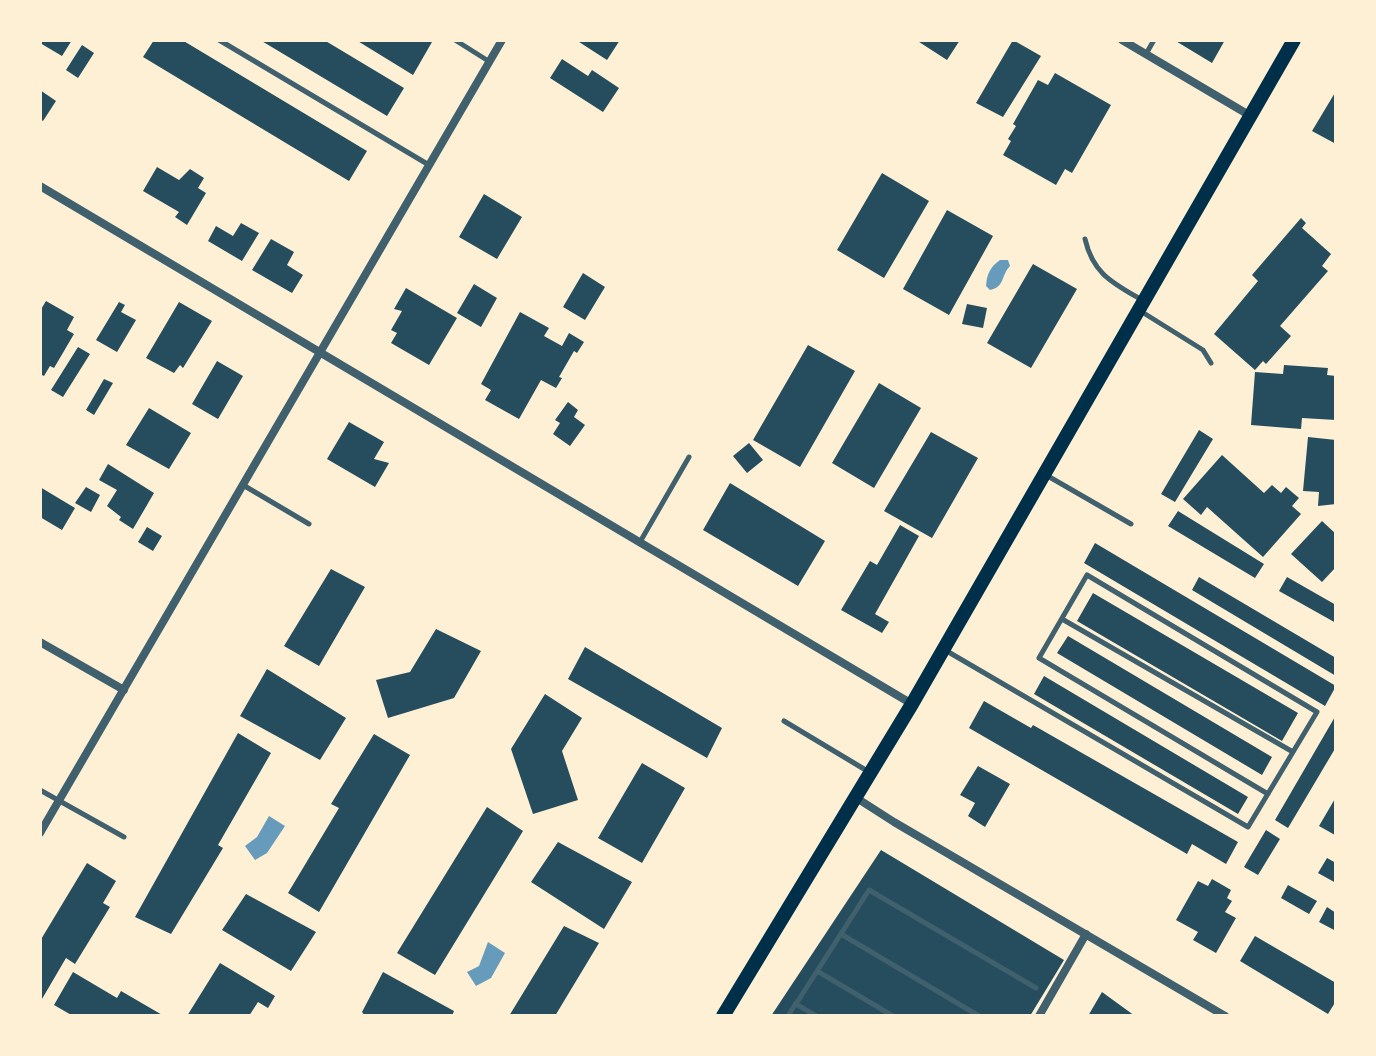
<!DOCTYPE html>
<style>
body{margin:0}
#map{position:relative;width:1376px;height:1056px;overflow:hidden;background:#fdf0d5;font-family:Georgia,serif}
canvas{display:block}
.frame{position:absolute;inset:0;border:42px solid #fdf0d5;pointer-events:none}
</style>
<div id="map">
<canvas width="1376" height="1056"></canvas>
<div class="frame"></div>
</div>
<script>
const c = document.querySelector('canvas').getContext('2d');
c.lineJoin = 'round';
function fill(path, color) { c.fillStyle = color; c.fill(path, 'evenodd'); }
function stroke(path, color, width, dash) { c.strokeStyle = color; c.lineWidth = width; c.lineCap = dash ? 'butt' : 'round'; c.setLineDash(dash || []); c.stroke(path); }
const water = new Path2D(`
 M1000 260H1008L1010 266C1001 275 1005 287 990 290L986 286C987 274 990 267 1000 260Z
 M269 816 285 826 267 853 255 860 245 846 257 837Z
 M488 942 505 953 491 978 476 986 467 972 479 966Z`);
const building = new Path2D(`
 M40 40H72L62 56 40 43Z
 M154 40H182L367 151 349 181 143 57Z
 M260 40H324L404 88 387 116Z
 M356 40H429L432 42 413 75Z
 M576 40H620L607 60Z
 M916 40H960L947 60Z
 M1013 40 1041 56 1003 117 976 103Z
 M1174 40H1225L1212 63Z
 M82 45 94 53 78 78 66 70Z
 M562 59 588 76 592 70 619 88 603 112 550 78Z
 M1055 73 1111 105 1072 173 1065 169 1056 185 1003 155 1011 141 1008 139 1016 126 1013 124 1038 80 1048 85Z
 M40 90 56 101 43 121 40 119Z
 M1336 91V144L1312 131Z
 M157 167 179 180 190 169 204 178 198 188 206 193 187 225 175 217 179 212 143 191Z
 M882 173 929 201 884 278 837 250Z
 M484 194 522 217 497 259 459 237Z
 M947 210 993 236 949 315 903 289Z
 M1301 218 1306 223 1302 228 1331 254 1322 266 1328 271 1280 326 1291 336 1266 364 1263 361 1255 370 1214 334 1258 281 1252 275Z
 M241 223 259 233 242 261 208 241 216 226 233 236Z
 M271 239 294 252 287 265 303 275 292 293 252 270Z
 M1033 264 1077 289 1031 368 987 343Z
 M583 273 605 287 585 320 563 307Z
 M474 284 497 298 481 327 457 313Z
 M406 288 457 318 429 365 391 343 397 333 391 330 402 311 394 309Z
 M46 301 74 317 67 330 74 334 54 368 50 366 44 376 40 374V311Z
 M119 302 125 305 121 312 136 320 117 352 96 340Z
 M179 302 212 321 183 368 180 365 174 373 146 358Z
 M967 304 987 308 983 328 962 324Z
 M520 312 549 328 544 336 562 346 569 333 584 342 577 353 574 351 559 377 562 378 556 388 541 380 519 419 485 400 491 390 481 384Z
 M808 345 855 371 800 467 753 440Z
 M78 347 90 354 63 397 51 390Z
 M217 361 243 376 218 419 192 404Z
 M1284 365 1328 368 1327 375 1336 376V420L1302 418 1301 429 1251 425 1255 372 1283 374Z
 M104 379 113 383 94 415 86 410Z
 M879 383 921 408 874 488 832 463Z
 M568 402 578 410 574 417 585 425 570 446 553 434 560 423 555 420Z
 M149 408 191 433 169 469 126 445Z
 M349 422 384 442 374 459 389 463 375 487 327 459Z
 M1199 430 1213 439 1175 502 1161 494Z
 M931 432 978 458 932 538 884 511Z
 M1308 437 1336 440V504L1318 506 1319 492 1303 491Z
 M749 443 763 460 747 473 733 456Z
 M1222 455 1264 493 1272 485 1281 493 1286 487 1299 498 1292 506 1301 514 1263 557 1207 507 1201 515 1183 499Z
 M108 464 154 493 133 529 119 520 121 517 107 506 117 490 99 480Z
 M730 483 825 541 798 586 703 530Z
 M40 487 75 508 62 530 40 517Z
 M86 487 100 495 91 512 75 503Z
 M1178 511 1264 564 1255 578 1168 526Z
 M1322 521 1336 534V567L1322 582 1291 554Z
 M900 525 919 536 875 614 889 622 882 633 841 610 870 561 877 565Z
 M147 527 162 536 153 551 138 542Z
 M1095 543 1336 686 1325 706 1084 563Z
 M331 569 365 587 319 666 284 646Z
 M1199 577 1336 658V676L1192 590Z
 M1287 577 1336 605V623L1279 591Z
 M1093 593 1298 713 1282 741 1077 621Z
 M436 629 481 651 454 698 388 718 376 680 410 672Z
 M1068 636 1272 757 1262 775 1057 653Z
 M585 647 722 728 707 758 568 679Z
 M267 669 346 718 320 760 240 716Z
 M1044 676 1248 797 1238 814 1034 694Z
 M545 694 582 718 562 751 578 800 533 814 511 749Z
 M984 701 1031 728 1033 725 1238 842 1226 864 1192 844 1187 854 969 728Z
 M1336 715V747L1288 828 1275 820Z
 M238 733 271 753 218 845 223 848 171 934 135 917Z
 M374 734 410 755 319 912 288 893 339 808 331 804Z
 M642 763 685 788 642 863 598 838Z
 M978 766 1010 784 985 827 968 816 975 803 960 795Z
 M1336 797V833L1335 835 1319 826Z
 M487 807 523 831 435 975 397 953Z
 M1266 830 1280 839 1258 875 1244 867Z
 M558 842 632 882 604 929 531 882Z
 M881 850 1064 960 1030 1016H771Z
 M1327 858 1336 863V883L1318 873Z
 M87 863 116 881 103 903 110 907 75 964 66 958 42 999 40 941Z
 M1212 879 1231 890 1227 898 1232 901 1225 912 1236 918 1216 953 1193 940 1198 932 1176 920 1198 881 1208 886Z
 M1288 885 1317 901 1309 914 1281 898Z
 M246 894 316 932 291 971 222 930Z
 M1327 907 1336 913V931L1319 922Z
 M564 926 599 943 555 1016H509Z
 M1255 936 1336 983V1001L1328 1014 1240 961Z
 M220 963 275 996 268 1008 258 1002 249 1016H187Z
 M73 972 117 998 121 991 164 1016H73L54 1005Z
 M383 972 454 1011 452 1016H365L362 1012Z
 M1102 992 1135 1016H1088Z`);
const service = new Path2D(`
 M219 40 429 165
 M455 40 490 62
 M1146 54 1154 40
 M1085 239C1093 274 1113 283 1142 300
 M1142 312 1203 350 1211 363
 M1046 475 1131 524
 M243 485 309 524
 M640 542 689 457
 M1062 619 1293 752
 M945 650 1248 827 1317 712 1087 575 1039 658 1268 794
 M784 721 869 772
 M40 790 124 837
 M841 934 979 1016
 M817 971 893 1016
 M788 1016 796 1003
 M816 1016 796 1004 869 890 1036 988`);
const minor = new Path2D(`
 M1122 40 1249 115
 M40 186 912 704
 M40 642 124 690
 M855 797 894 822 1225 1016
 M40 833 502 40
 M1039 1016 1086 934`);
const secondary = new Path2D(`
 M723 1016 912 704 1294 40`);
fill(water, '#669bbc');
fill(building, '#264d5e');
stroke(service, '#3f606c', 5);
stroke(minor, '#3f606c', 8);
stroke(secondary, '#003049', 14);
</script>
